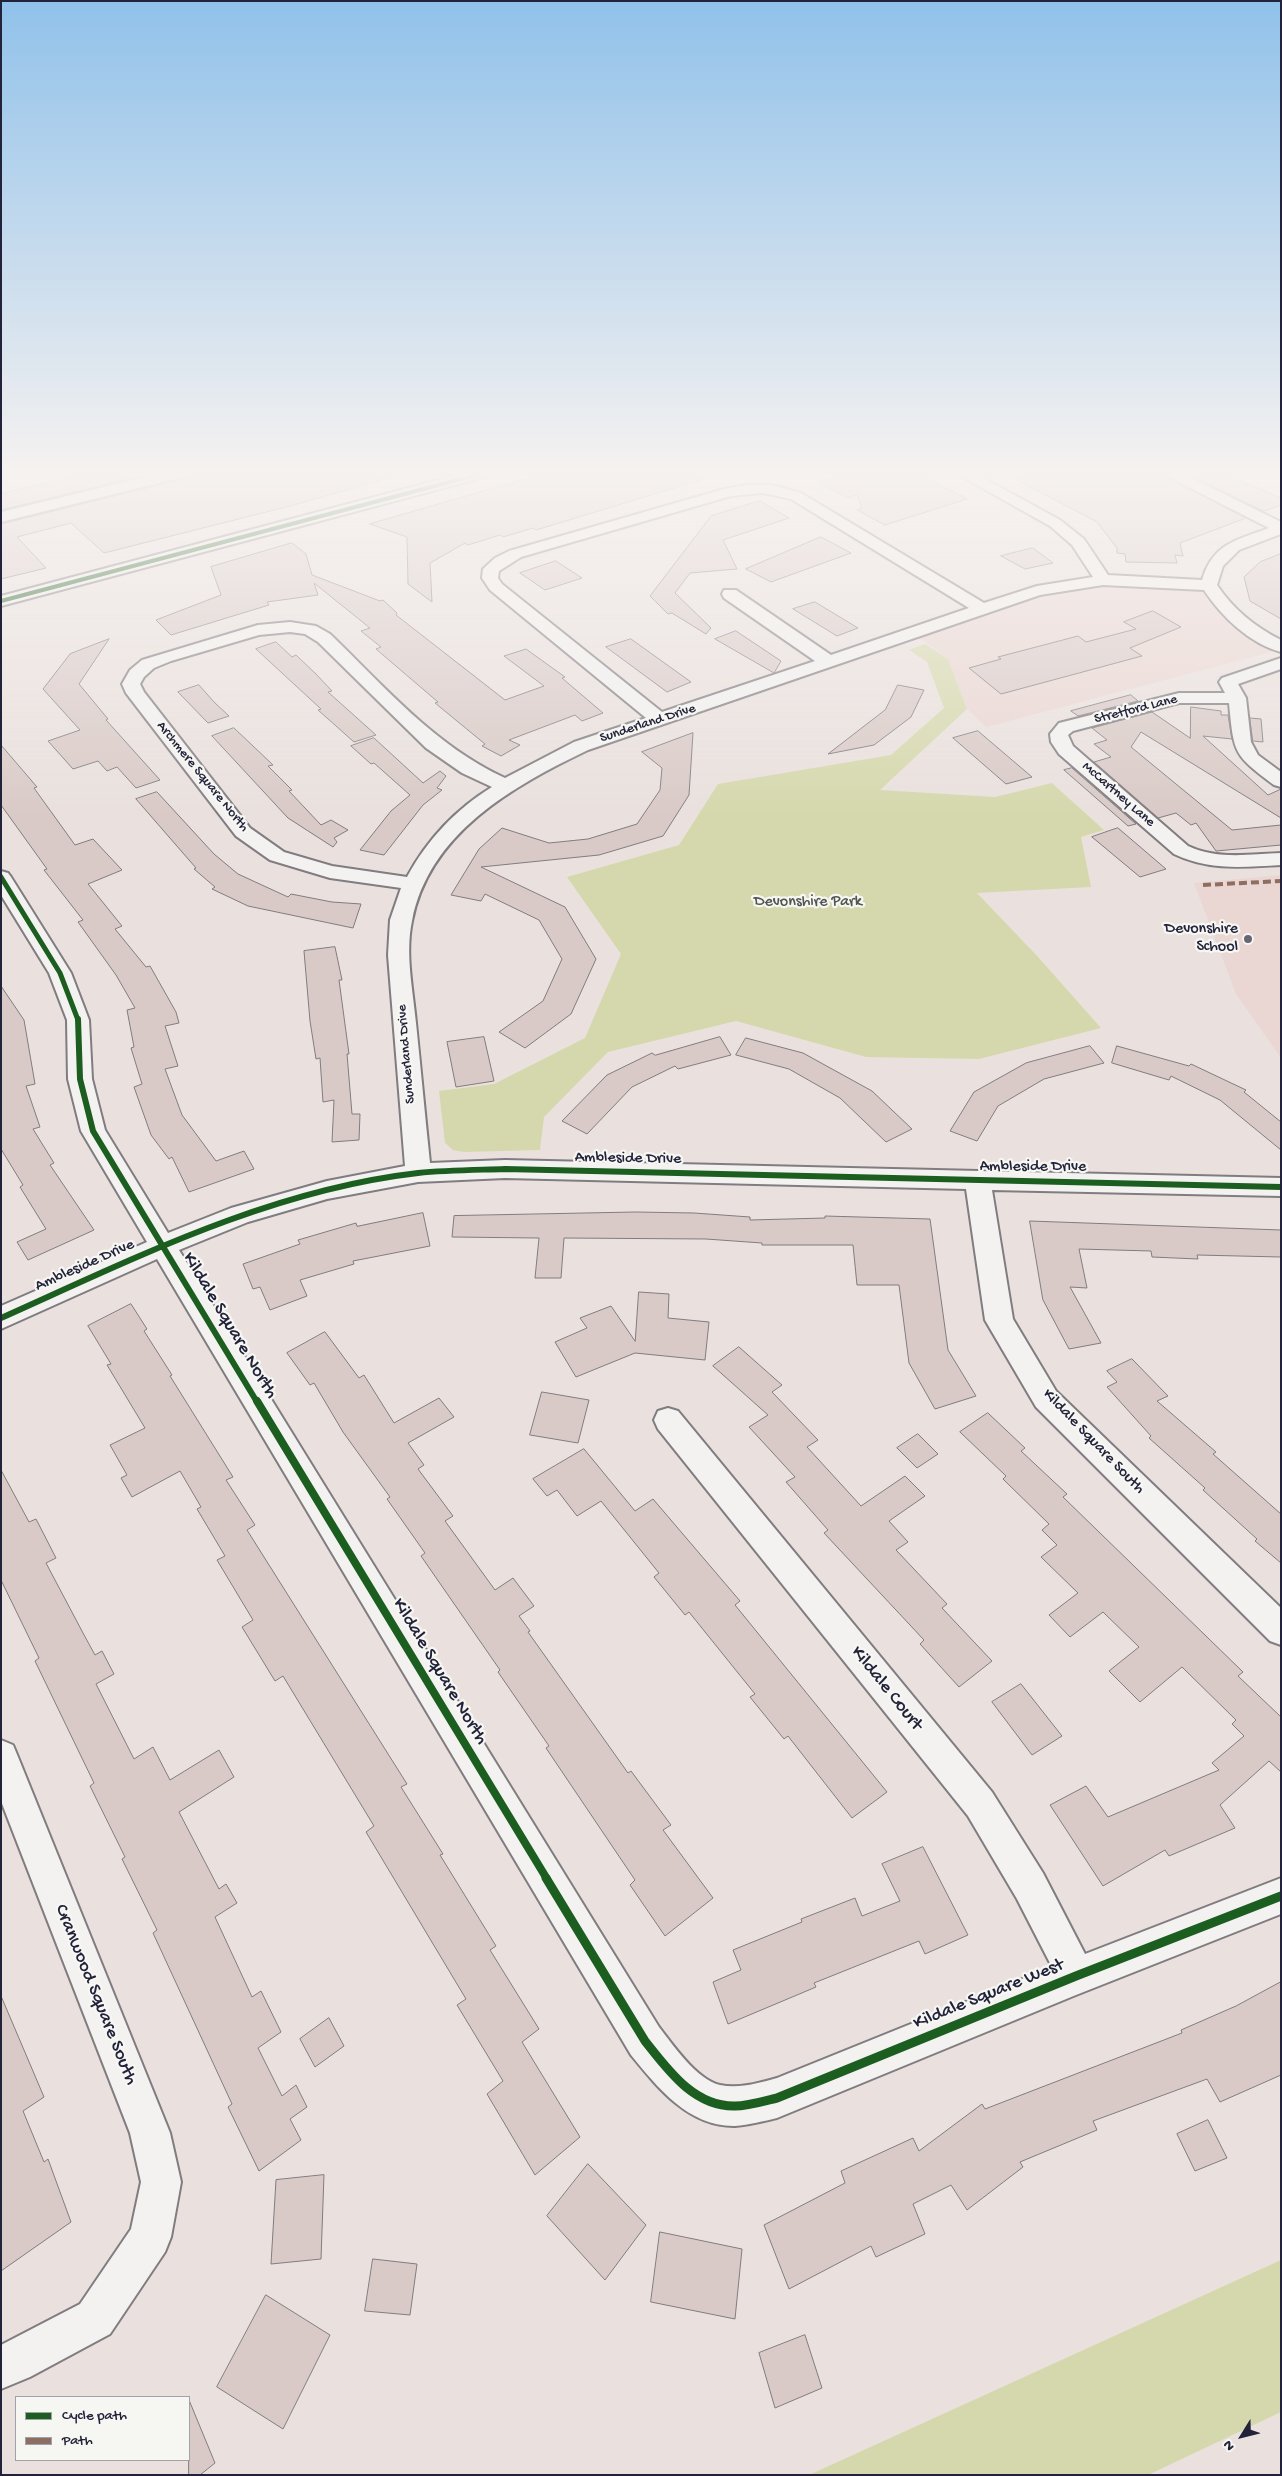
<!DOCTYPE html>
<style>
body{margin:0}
#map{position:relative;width:1282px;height:2476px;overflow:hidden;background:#eae1de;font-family:"Gochi Hand",sans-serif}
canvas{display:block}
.frame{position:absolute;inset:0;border:2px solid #22223b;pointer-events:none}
.legend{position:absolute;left:15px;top:2396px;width:175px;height:65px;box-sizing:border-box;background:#f6f6f2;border:1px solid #a1a1a9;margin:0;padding:6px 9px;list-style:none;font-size:15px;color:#22223b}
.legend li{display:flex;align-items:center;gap:10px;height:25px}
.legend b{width:25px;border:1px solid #a1a1a9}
.north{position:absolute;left:1217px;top:2411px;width:50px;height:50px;-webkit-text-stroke:4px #f6f6f2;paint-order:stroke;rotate:234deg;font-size:14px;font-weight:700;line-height:20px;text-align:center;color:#22223b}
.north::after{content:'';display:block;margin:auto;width:18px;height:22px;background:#22223b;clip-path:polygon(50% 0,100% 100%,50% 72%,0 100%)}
</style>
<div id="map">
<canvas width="1282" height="2476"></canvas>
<div class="frame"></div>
<ul class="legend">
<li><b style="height:6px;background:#1b5e20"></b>Cycle path</li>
<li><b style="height:6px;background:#8d6e63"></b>Path</li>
</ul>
<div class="north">N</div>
</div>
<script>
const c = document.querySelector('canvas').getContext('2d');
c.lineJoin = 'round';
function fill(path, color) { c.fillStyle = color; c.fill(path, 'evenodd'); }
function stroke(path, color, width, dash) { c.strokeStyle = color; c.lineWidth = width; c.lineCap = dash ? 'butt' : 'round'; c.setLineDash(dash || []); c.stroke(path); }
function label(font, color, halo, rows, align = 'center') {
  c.font = font + ' "Gochi Hand",sans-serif'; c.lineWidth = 4.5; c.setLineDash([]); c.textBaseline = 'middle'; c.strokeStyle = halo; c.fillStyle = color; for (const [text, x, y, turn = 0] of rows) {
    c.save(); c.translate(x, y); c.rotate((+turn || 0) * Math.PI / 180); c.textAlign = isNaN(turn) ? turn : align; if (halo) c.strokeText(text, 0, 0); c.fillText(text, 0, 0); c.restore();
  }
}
const built = new Path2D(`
 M1196 580 1209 602 1226 619 1244 631 1279 650 986 727 967 709 948 659 911 632 1072 582Z
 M1281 875V1058L1236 994 1194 883Z`);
const green = new Path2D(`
 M1 470H53L1 482Z
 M925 644 948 659 967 709 880 790 995 797 1052 783 1104 830 1081 837 1091 887 977 893 1039 958 1101 1028 979 1059 866 1057 736 1021 608 1052 544 1117 540 1150 464 1152 453 1150 445 1143 439 1091 494 1084 585 1038 621 954 567 877 679 845 718 784 891 755 944 708 927 662 909 650Z
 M1281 2260V2412L1148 2475H809Z`);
const building = new Path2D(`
 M102 470H164L1 510V494Z
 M203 470H395L396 476 294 505 104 553 71 523 17 537 46 568 1 579V524L199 475Z
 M556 470H716L717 475 536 530 533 528 503 537 500 535 468 545 465 543 430 563 432 602 408 584 407 537 370 524Z
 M854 470H911L967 499 885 525 857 510 862 508 857 495 847 498 819 482Z
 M998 470H1153L1246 518 1180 543 1183 556 1175 555 1177 563 1126 562 1125 554 1117 553V548L1097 522Z
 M1180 470H1216L1281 498V505L1264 511Z
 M760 501 789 518 723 540 737 569 690 573 675 593 711 628 706 634 672 613 668 614 650 596 711 516Z
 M821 537 851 553 771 582 746 569Z
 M292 543 306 554 312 575 380 601 383 600 397 613 396 615 505 700 544 686 504 656 526 649 565 677 562 678 603 713 582 721 575 715 509 740 520 745 501 756 482 746 485 744 435 703 438 702 376 649 381 647 361 631 370 628 314 583 318 595 267 602 269 605 171 635 156 620 221 595 211 567Z
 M1033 548 1053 563 1025 569 1001 556Z
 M1281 554V619L1250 601 1244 577 1260 562Z
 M556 561 582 578 545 590 520 573Z
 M815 602 858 628 837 636 793 609Z
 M1153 611 1181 627 1130 648 1142 656 1001 694 969 668 1001 659 998 657 1078 636 1086 642 1136 629 1124 622Z
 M736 631 781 661 774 673 715 639Z
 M109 639 79 684 108 719 106 720 160 780 136 788 117 767 107 771 98 761 73 769 48 741 80 730 43 689 70 654Z
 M631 639 691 682 667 692 606 647Z
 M276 642 292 657 296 655 315 673 332 691 328 692 376 735 354 742 318 710 321 709 256 649Z
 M199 685 214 702 229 716 208 723 178 692Z
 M898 685 924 690 911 717 874 745 828 754 885 710Z
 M1131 695 1138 701 1078 716 1071 711Z
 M1191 707 1221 711V715H1228L1232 739 1203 736 1268 795 1281 789V818L1141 732 1131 747 1232 830 1281 825V845L1216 851 1196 823 1191 825 1176 813 1158 818 1094 762 1111 757 1094 744 1107 740 1092 728 1152 712 1190 738Z
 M1250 718 1261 719 1263 742 1253 741Z
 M234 728 273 765 268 766 292 790 289 791 321 825 331 820 348 830 334 838 337 842 333 847 288 818 212 736Z
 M978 731 1032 777 1006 784 953 738Z
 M693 733 689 795 663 836 599 855 481 867 565 907 596 959 571 1014 525 1048 499 1032 543 1001 562 959 539 920 485 894 481 901 451 895 479 849 502 828 549 843 588 839 637 824 660 790 662 768 642 752Z
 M374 738 423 783 440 771 446 776 437 788 442 790 423 805 384 855 360 850 391 811 410 795 374 763 371 764 351 746Z
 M1 745 37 787 34 788 75 845 93 839 122 870 88 884 122 926 115 929 146 967 150 966 176 1012 179 1023 165 1026 178 1066 165 1069 182 1115 216 1161 244 1151 254 1169 189 1192 172 1157 169 1159 151 1135 134 1087 142 1084 131 1048 134 1047 127 1010 135 1008 116 975 78 922 83 920 44 870 47 869 1 805Z
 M1072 768 1136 824 1128 826 1064 770Z
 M157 792 214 854 238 874 288 897 291 894 332 902 361 904 353 928 248 906 212 889 215 887 194 869 196 868 136 799Z
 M1118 828 1166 869 1140 877 1092 837Z
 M335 947 342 980H339L349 1054H347L352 1114H360L359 1140 332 1142 334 1100 323 1102 320 1058 316 1059 310 1021 304 951Z
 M1 986 24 1020 35 1084 26 1086 40 1127 33 1129 54 1163 50 1165 94 1230 28 1260 17 1242 46 1229 20 1187 23 1185 1 1149Z
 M484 1037 494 1081 456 1087 447 1042Z
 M720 1037 731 1055 678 1069 675 1066 632 1087 587 1134 562 1121 607 1075 652 1053 655 1055Z
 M746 1038 803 1053 872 1091 912 1129 886 1142 840 1098 789 1069 736 1055Z
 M1090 1046 1104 1063 1044 1079 998 1106 977 1141 950 1131 974 1092 1026 1063Z
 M1117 1046 1189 1066 1191 1064 1246 1090 1244 1092 1281 1122V1150L1220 1100 1171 1076 1169 1080 1112 1063Z
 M636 1212 694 1213 750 1217V1220L825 1218V1216L930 1219 948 1350 976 1396 935 1409 909 1363 899 1285H857L853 1245H762V1243L706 1239 564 1238 561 1278H535L539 1238 452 1237 454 1216Z
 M423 1213 430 1246 353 1261 354 1264 300 1280 307 1296 270 1310 260 1287 253 1289 243 1264 300 1244 298 1240 356 1223 357 1226Z
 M1030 1221 1281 1230V1257L1197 1255 1198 1259 1152 1257 1151 1251 1079 1249 1087 1288 1070 1287 1101 1343 1069 1349 1043 1300Z
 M639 1292 669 1294 668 1318 709 1322 705 1360 635 1353 576 1377 555 1342 587 1328 580 1318 611 1306 635 1341Z
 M131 1304 147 1329 144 1331 172 1375 170 1376 233 1477 226 1480 255 1525 247 1530 407 1784 401 1787 443 1854 440 1855 496 1946 490 1950 539 2029 522 2042 580 2137 535 2175 487 2094 503 2081 457 2005 466 1999 366 1832 374 1826 283 1676 275 1681 242 1627 253 1620 217 1560 225 1556 197 1509 201 1507 180 1471 132 1497 121 1478 127 1475 110 1445 145 1428 107 1365 111 1364 88 1326Z
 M325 1332 359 1378 364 1375 394 1423 439 1398 454 1417 408 1443 424 1465 418 1469 453 1516 445 1521 495 1590 513 1578 534 1606 519 1616 530 1631 528 1632 628 1773 631 1771 671 1825 663 1830 713 1898 665 1936 630 1885 635 1880 546 1748 549 1746 498 1672 500 1670 421 1556 425 1553 387 1499 390 1497 343 1432 314 1383 310 1385 287 1353Z
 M739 1347 782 1385 772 1392 818 1440 807 1447 861 1506 905 1476 925 1496 889 1521 908 1542 896 1550 947 1604 942 1608 992 1661 959 1687 920 1644 924 1640 824 1533 828 1530 786 1482 795 1477 749 1427 768 1415 713 1366Z
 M1132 1359 1168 1396 1157 1401 1216 1452 1213 1454 1281 1514V1563L1255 1541 1257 1539 1203 1490 1205 1488 1149 1438 1151 1436 1107 1387 1117 1382 1107 1371Z
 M542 1392 589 1400 578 1443 530 1435Z
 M988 1413 1025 1448 1021 1451 1067 1494 1063 1497 1243 1672 1238 1676 1281 1717V1772L1269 1761 1220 1805 1235 1828 1169 1856 1165 1850 1103 1886 1050 1805 1086 1786 1108 1817 1219 1770 1212 1763 1244 1736 1232 1724 1236 1720 1182 1667 1140 1702 1109 1671 1139 1647 1103 1612 1070 1637 1049 1615 1078 1593 1041 1557 1057 1545 1042 1530 1049 1524 1003 1479 1006 1476 960 1432Z
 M918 1434 938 1454 917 1468 897 1448Z
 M584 1449 635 1511 653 1499 740 1601 735 1605 887 1792 852 1818 788 1736 784 1739 750 1697 755 1694 689 1612 685 1615 654 1577 659 1573 601 1501 577 1516 557 1490 547 1496 533 1479Z
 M1 1470 29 1522 36 1519 56 1558 46 1563 83 1633 95 1655 102 1651 114 1674 96 1684 134 1759 153 1747 170 1780 219 1750 234 1777 179 1812 219 1889 226 1884 237 1903 215 1917 252 1997 261 1991 281 2032 258 2048 282 2096 296 2085 307 2107 290 2119 301 2140 259 2171 228 2107 232 2104 153 1933 157 1930 122 1859 125 1857 90 1786 94 1783 35 1661 39 1658 1 1580Z
 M1021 1684 1062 1736 1032 1755 992 1702Z
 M923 1847 968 1935 925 1954 919 1941 814 1983 816 1987 728 2024 713 1982 741 1970 733 1950 802 1922 801 1919 855 1898 862 1916 900 1901 882 1864Z
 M1281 1982V2075L1220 2102 1207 2079 1093 2121 1097 2130 1020 2162 1023 2167 967 2210 951 2185 913 2204 925 2234 876 2257 871 2246 789 2289 764 2225 845 2183 841 2171 913 2138 919 2151 982 2104 985 2109 1182 2033 1181 2030 1236 2006Z
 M1 1996 44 2097 23 2111 44 2162 48 2159 71 2222 1 2271Z
 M329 2018 344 2046 315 2067 300 2039Z
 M1208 2120 1227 2158 1195 2171 1177 2134Z
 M588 2164 646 2225 605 2280 547 2216Z
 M324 2175 321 2259 271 2264 276 2180Z
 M660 2232 742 2249 735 2319 651 2302Z
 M373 2259 417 2264 410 2315 365 2311Z
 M266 2295 330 2335 283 2429 217 2387Z
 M805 2335 822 2388 775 2408 759 2353Z
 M189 2400 215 2463 200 2475H189Z`);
const minor = new Path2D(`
 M174 470H201L199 473 1 522V512Z
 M476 470H502L500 473 1 606V596Z
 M950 470H969L1060 520 1084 539 1108 575 1202 580C1213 543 1237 540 1269 528L1155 470H1175L1281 522V534L1239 550 1223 566 1217 585C1233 609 1255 627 1281 640V652C1250 644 1221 616 1204 590L1103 585 1040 595 588 750C513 786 429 833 412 921 405 954 413 990 416 1023 421 1070 425 1117 430 1163L505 1160 1281 1178V1196L992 1190 1013 1319 1056 1391 1281 1608V1645L1270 1641 1036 1407 985 1320 966 1189 505 1178 418 1182 327 1199 248 1222 179 1250 659 2027C673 2045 697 2080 720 2085 739 2089 759 2083 777 2078L1052 1967 1017 1899 968 1816 658 1429 654 1420 658 1411 668 1408 678 1411 992 1792 1043 1873 1085 1954 1281 1878V1914L1076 1995 777 2118C764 2121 749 2125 735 2126 689 2127 658 2088 631 2055L157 1259 1 1329V1306L147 1242 81 1131 68 1079 67 1020 49 973 1 895V871L8 873 11 877 71 973 89 1020 92 1079 105 1130 168 1233 231 1208 327 1181 405 1166 388 955 390 920 401 888 330 878 270 860 236 836 126 693 122 684 130 670 142 660 258 625 290 622 316 626 330 634C385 687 435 746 505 778L574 742 646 718 490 590 482 578 483 569 495 558 509 551 724 489 746 485H771L801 493 984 603 1037 586 1093 577 1072 545 1050 526ZM763 493 791 499 969 608 831 655 736 590H724L722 594 724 598 815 661 662 712 502 584 498 578 499 571 521 557 731 496ZM290 632 305 634 318 642 426 748 462 773 492 787C456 809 427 840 407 877L332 866 284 852 250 828 144 692 140 684 144 677 154 668 171 661 259 635Z
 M1281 658V669L1238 684 1246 698 1251 742 1258 755 1281 772V787L1274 785C1233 754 1234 754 1229 703H1179L1073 731 1068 735 1073 746 1188 846C1218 860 1249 854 1281 853V865C1243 867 1209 871 1174 854L1059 754 1051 742 1050 734 1059 723 1179 693H1225L1219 682 1222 678Z
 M1 1740 13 1745 18 1757 170 2133 181 2182 171 2237 165 2252 110 2334 30 2377 1 2389V2345L80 2304 131 2229 141 2182 130 2133 1 1801Z`);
const quiet = new Path2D(`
 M1203 885 1281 881`);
const cyclewayFar4 = new Path2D(`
 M1 601 495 470`);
const cyclewayFar3 = new Path2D(`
 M1 877 60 973 78 1020`);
const cyclewayFar2 = new Path2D(`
 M78 1019 80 1079 93 1131 257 1402
 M1 1318C135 1258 270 1190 418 1173 447 1170 476 1170 505 1169L1281 1187`);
const cyclewayFar1 = new Path2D(`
 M257 1401 547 1879`);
const cycleway = new Path2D(`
 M546 1878 645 2041C668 2070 694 2107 735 2106 749 2106 764 2101 777 2098L1076 1976 1281 1896`);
const markers = [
 [1248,939,5,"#686574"]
];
const farStreetnames = [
 ["Stretford Lane",1136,710,-14],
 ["Sunderland Drive",648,724,-18],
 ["Archmere Square North",202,777,51],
 ["McCartney Lane",1118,795,41],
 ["Sunderland Drive",407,1054,-95]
];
const parkNames = [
 ["Devonshire Park",808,903]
];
const poiNames = [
 ["Devonshire",1238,930],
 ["School",1238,948]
];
const streetNames = [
 ["Ambleside Drive",628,1159,1],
 ["Ambleside Drive",1033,1168],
 ["Ambleside Drive",85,1266,-24],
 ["Kildale Square South",1093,1442,46]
];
const nearStreetnames = [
 ["Kildale Square North",229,1326,59],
 ["Kildale Square North",439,1672,59],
 ["Kildale Court",886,1689,51],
 ["Cranwood Square South",95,1995,68],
 ["Kildale Square West",989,1995,-22]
];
fill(built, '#ead6d2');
fill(green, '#d5d8ac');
fill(building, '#d9cac7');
stroke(building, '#807c80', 1);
stroke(minor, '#807c80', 4);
fill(minor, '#f3f2f0');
stroke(quiet, '#8d6e63', 4, [8, 4]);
stroke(cyclewayFar4, '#1b5e20', 4);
stroke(cyclewayFar3, '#1b5e20', 5);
stroke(cyclewayFar2, '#1b5e20', 6);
stroke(cyclewayFar1, '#1b5e20', 8);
stroke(cycleway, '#1b5e20', 9);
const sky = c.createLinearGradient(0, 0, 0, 817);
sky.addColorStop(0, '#90c1ea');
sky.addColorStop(0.58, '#f6f2f0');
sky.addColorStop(1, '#f6f2f000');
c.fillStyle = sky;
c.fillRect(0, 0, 1282, 817);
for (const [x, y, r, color] of markers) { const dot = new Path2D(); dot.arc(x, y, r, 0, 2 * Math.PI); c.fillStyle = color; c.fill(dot); stroke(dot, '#f6f6f2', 2); }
label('14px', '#22223b', '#f6f6f2', farStreetnames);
label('16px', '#525651', '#f6f6f2', parkNames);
label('16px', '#22223b', '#f6f6f2', poiNames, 'right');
label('16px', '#22223b', '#f6f6f2', streetNames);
label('19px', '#22223b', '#f6f6f2', nearStreetnames);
</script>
